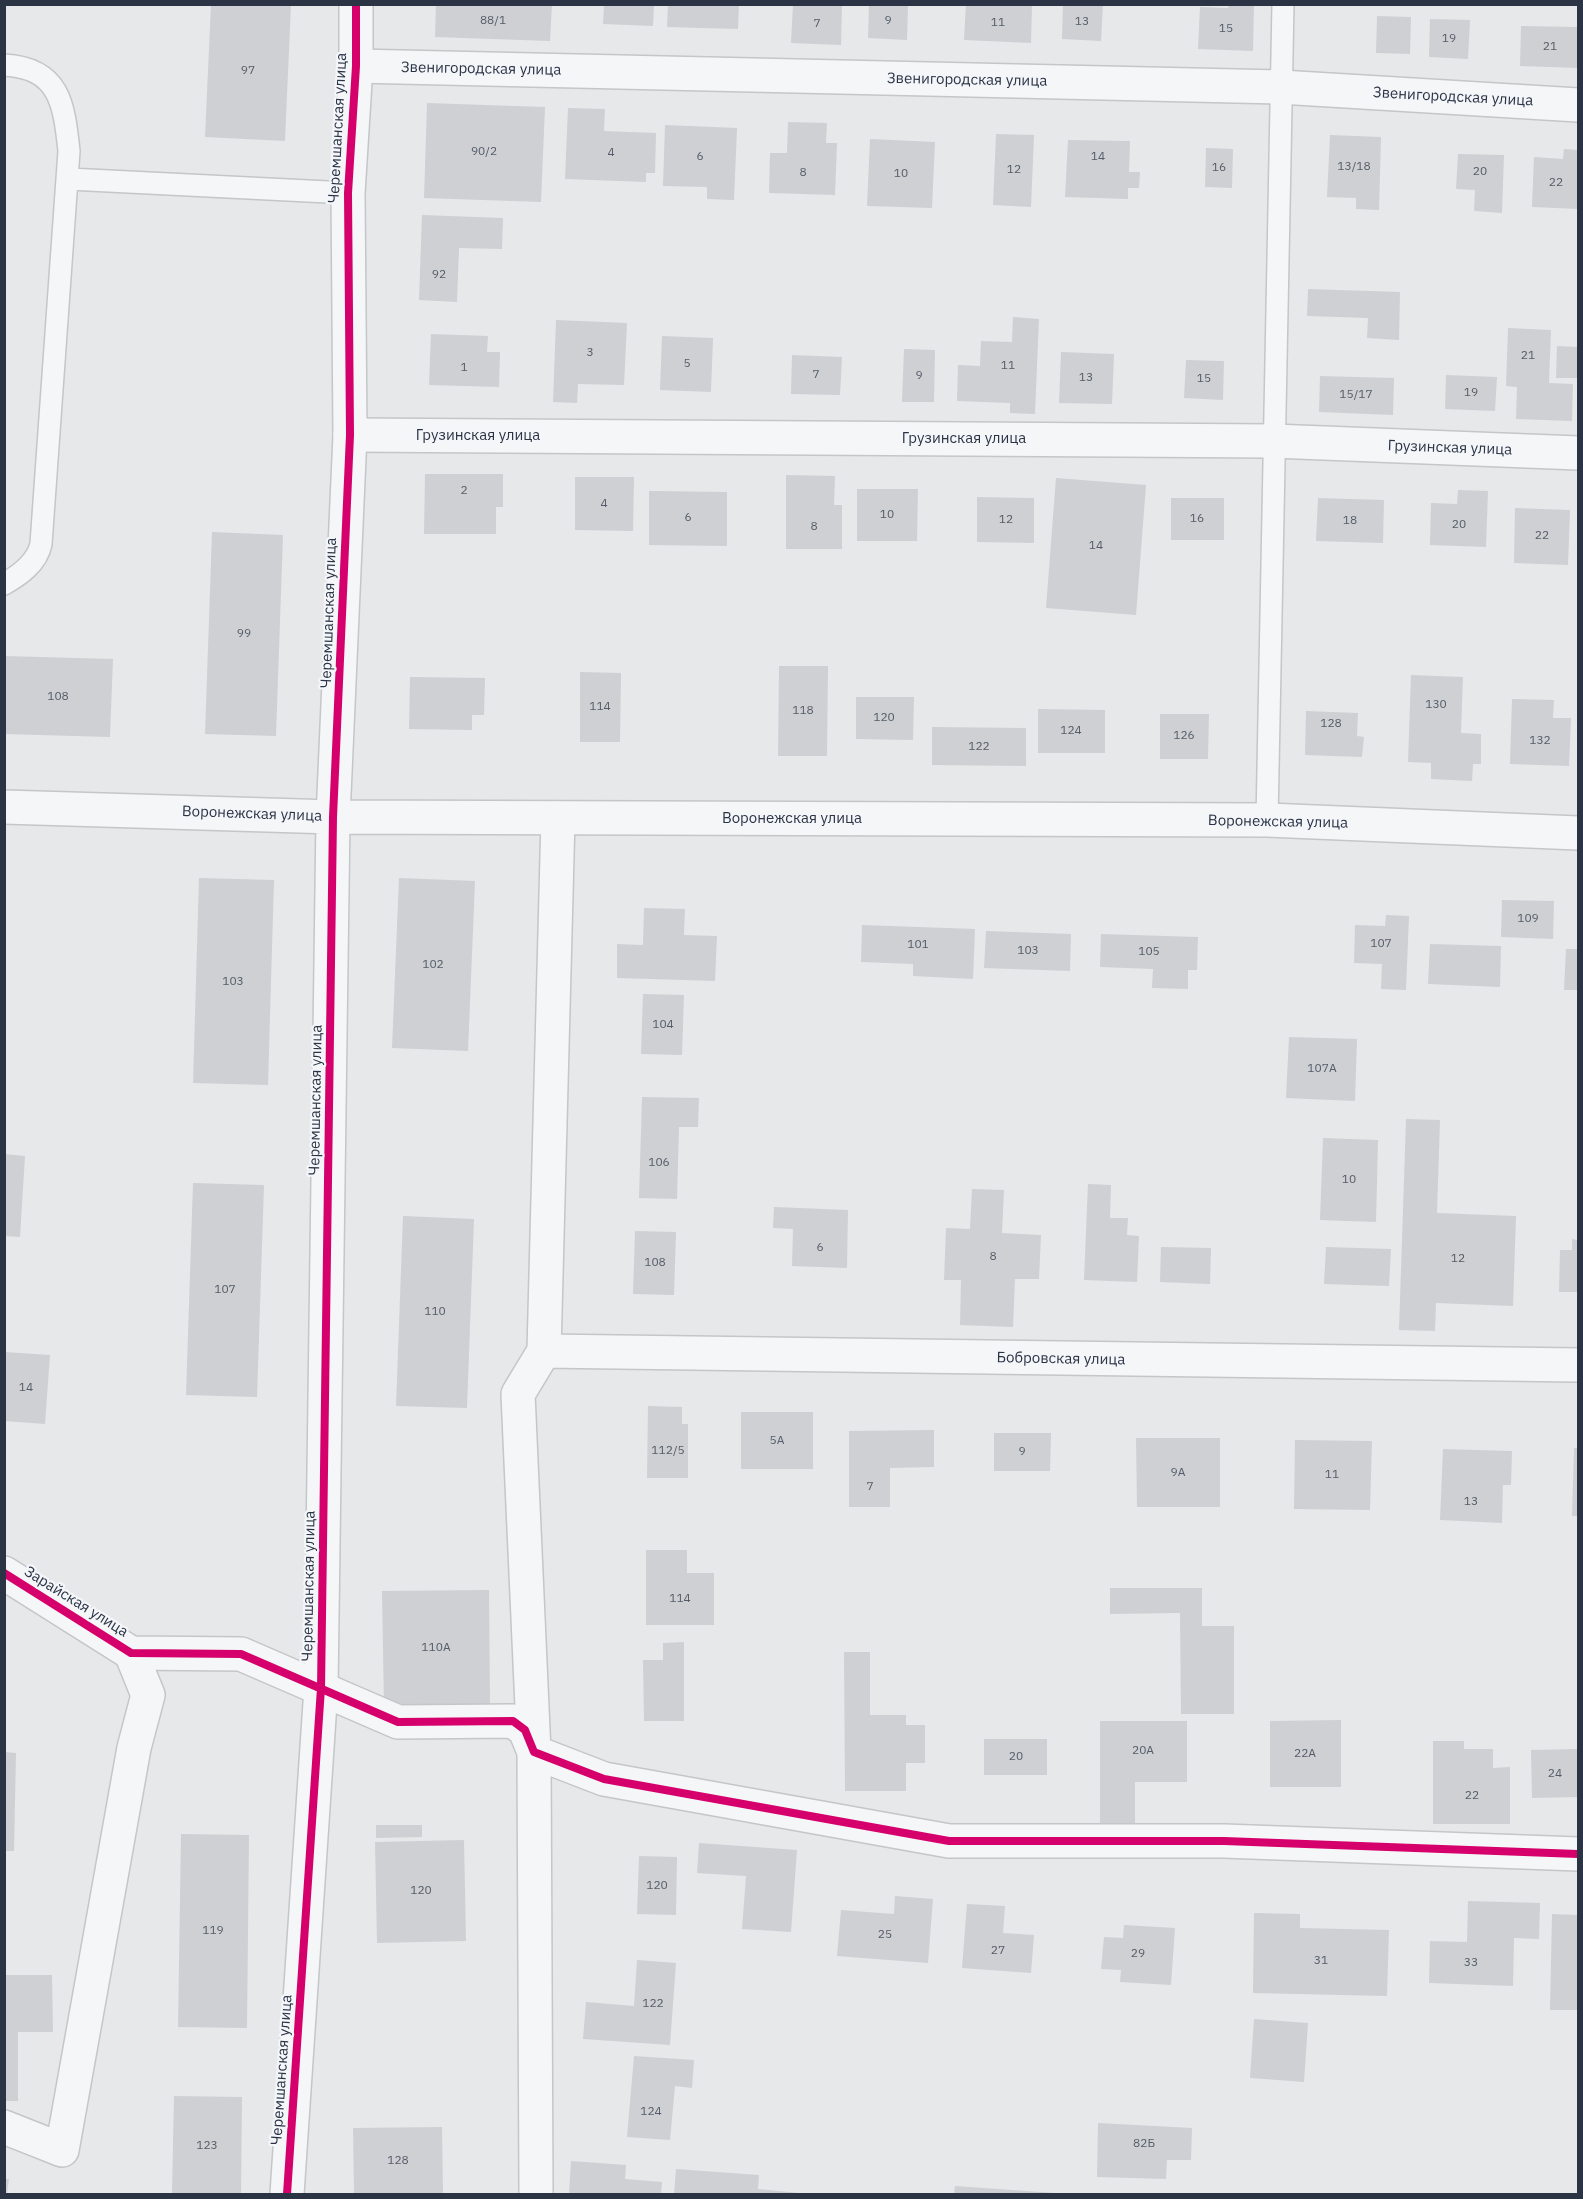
<!DOCTYPE html>
<meta charset="utf-8">
<style>
body{margin:0}
#map{position:relative;width:1583px;height:2199px;overflow:hidden;background:#e6e8ea;font-family:"IBM Plex Sans",sans-serif}
canvas{display:block}
.frame{position:absolute;inset:0;border:6px solid #2b3445;pointer-events:none}
</style>
<div id="map">
<canvas width="1583" height="2199"></canvas>
<div class="frame"></div>
</div>
<script>
const c = document.querySelector('canvas').getContext('2d');
c.lineJoin = 'round';
function fill(path, color) { c.fillStyle = color; c.fill(path, 'evenodd'); }
function stroke(path, color, width, dash) { c.strokeStyle = color; c.lineWidth = width; c.lineCap = dash ? 'butt' : 'round'; c.setLineDash(dash || []); c.stroke(path); }
function label(font, color, halo, rows, align = 'center') {
  c.font = font + ' "IBM Plex Sans",sans-serif'; c.lineWidth = 4.5; c.setLineDash([]); c.textBaseline = 'middle'; c.strokeStyle = halo; c.fillStyle = color; for (const [text, x, y, turn = 0] of rows) {
    c.save(); c.translate(x, y); c.rotate((+turn || 0) * Math.PI / 180); c.textAlign = isNaN(turn) ? turn : align; if (halo) c.strokeText(text, 0, 0); c.fillText(text, 0, 0); c.restore();
  }
}
const building = new Path2D(`
 M211 4H291L285 141 205 137Z
 M436 4H552L550 41 435 37Z
 M604 4H654L653 26 603 24Z
 M668 4H739L738 29 667 27Z
 M793 4H842L841 45 791 43Z
 M869 4H908L907 40 868 38Z
 M966 4 1032 6 1031 43 964 40Z
 M1063 4H1103L1101 41 1062 39Z
 M1229 4H1254L1253 51 1198 49 1200 7 1228 8Z
 M1377 16 1411 17 1410 54 1376 53Z
 M1430 19 1470 20 1468 59 1429 57Z
 M1521 26 1578 27V68L1520 66Z
 M427 103 545 107 541 202 424 198Z
 M568 108 605 109 604 131 656 133 655 173H646V182L565 179Z
 M788 122 827 123 826 143H837L835 195 769 193 770 153H787Z
 M665 125 737 128 734 200 707 199V187L663 186Z
 M996 134 1034 135 1031 207 993 205Z
 M1330 135 1381 137 1379 210 1356 209V198L1327 197Z
 M870 139 935 142 932 208 867 206Z
 M1068 140 1130 141 1129 172H1140L1139 188H1128V199L1065 197Z
 M1206 148 1233 149 1232 188 1205 187Z
 M1564 149 1578 150V209L1532 207 1534 157 1563 159Z
 M1458 154 1504 155 1502 213 1474 211 1475 190 1456 189Z
 M422 215 503 218 502 249 459 248 457 302 419 300Z
 M1308 289 1400 292 1399 340 1367 338 1368 318 1307 316Z
 M1013 317 1039 319 1035 414 1010 413V403L957 401 958 365 980 366 981 341 1012 342Z
 M556 320 627 323 624 385 578 384 577 403 553 402Z
 M1508 328 1551 330 1549 383 1573 384 1572 421 1516 419 1517 387 1506 386Z
 M431 334 488 336 487 352H500L499 387 429 385Z
 M662 336 713 338 711 392 660 390Z
 M1557 346 1578 347V378H1556Z
 M904 349 935 350 934 402H902Z
 M1061 352 1114 354 1112 404 1059 403Z
 M792 355 842 357 840 395 791 394Z
 M1186 360 1224 361 1223 400 1184 398Z
 M1446 375 1497 377 1495 411 1445 409Z
 M1320 376 1394 378 1393 415 1319 412Z
 M425 474H503V507H496V534H424Z
 M786 475 835 476 834 505H842V549H786Z
 M575 477H634L633 531 575 530Z
 M1056 478 1146 485 1136 615 1046 608Z
 M857 489H918L917 541H857Z
 M1458 490 1488 491 1486 547 1430 545 1431 503 1457 504Z
 M649 491 727 492V546L649 545Z
 M977 497 1034 498V543L977 542Z
 M1171 498H1224V540H1171Z
 M1318 498 1384 500 1383 543 1316 541Z
 M1515 508 1570 510 1568 565 1514 563Z
 M212 532 283 535 276 736 205 734Z
 M4 656 113 659 110 737 4 734Z
 M779 666H828L827 756H778Z
 M580 672 621 673 620 742H580Z
 M1411 675 1463 677 1461 733 1481 734V764H1473L1472 781 1431 779V763L1408 762Z
 M410 677 485 678 484 715H472V730L409 729Z
 M856 697H914L913 740 856 739Z
 M1512 699 1554 700 1553 718H1571L1569 766 1510 764Z
 M1038 709 1105 710V753H1038Z
 M1306 711 1358 713 1357 736 1364 737 1362 757 1305 755Z
 M1160 714H1209L1208 759H1160Z
 M932 727 1026 728V766L932 765Z
 M199 878 274 880 268 1085 193 1083Z
 M399 878 475 881 468 1051 392 1048Z
 M1502 900 1554 901 1553 939 1501 937Z
 M644 908 685 909 684 935 717 936 715 981 617 978V944L643 945Z
 M1386 915 1409 916 1406 990 1381 989 1382 964 1354 963 1355 925 1385 926Z
 M862 925 975 929 973 979 913 976V964L861 962Z
 M986 931 1071 934 1070 971 984 968Z
 M1101 934 1198 937 1197 970H1188V989L1152 988 1153 969 1100 967Z
 M1430 944 1501 946 1500 987 1428 984Z
 M1566 949H1578V990H1564Z
 M643 994 684 995 682 1055 641 1054Z
 M1289 1037 1357 1039 1355 1101 1286 1098Z
 M642 1097 699 1098 698 1127H679L677 1199 639 1198Z
 M1406 1119 1440 1120 1437 1213 1516 1216 1513 1306 1436 1303 1435 1331 1399 1330Z
 M1323 1138 1378 1140 1376 1222 1320 1220Z
 M4 1154 25 1156 20 1237 4 1236Z
 M193 1183 264 1185 257 1397 186 1395Z
 M1088 1184 1111 1185 1110 1218H1128L1127 1235 1139 1236 1137 1282 1084 1280Z
 M972 1189 1004 1190 1002 1233 1041 1235 1039 1279H1015L1013 1327 960 1325 961 1280H944L946 1228 970 1229Z
 M774 1207 848 1210 847 1268 792 1266 793 1229 773 1228Z
 M403 1216 474 1219 467 1408 396 1406Z
 M635 1231 676 1232 674 1295 633 1294Z
 M1572 1239 1578 1240V1292H1559L1560 1250H1572Z
 M1161 1247 1211 1248 1210 1284 1160 1282Z
 M1326 1247 1391 1249 1389 1286 1324 1284Z
 M4 1352 50 1355 45 1424 4 1421Z
 M648 1406 682 1407V1424H688V1478H647Z
 M741 1412H813V1469H741Z
 M934 1430V1467L890 1468V1507H849V1431Z
 M994 1433H1051L1050 1471H994Z
 M1136 1438H1220V1507H1137Z
 M1295 1440 1372 1441 1370 1510 1294 1509Z
 M1574 1448H1578V1516H1572Z
 M1443 1449 1512 1451 1511 1485H1503L1502 1523 1440 1520Z
 M646 1550H687V1573H714V1625H646Z
 M1110 1588H1202V1626H1234V1714H1181L1180 1613 1110 1614Z
 M489 1590 490 1706 384 1707 382 1591Z
 M684 1642V1721H644L643 1660H663V1643Z
 M844 1652H870V1715H906V1725H925V1763H906V1791H845Z
 M1341 1720V1787H1270V1721Z
 M1100 1721H1187V1782H1135V1826H1100Z
 M984 1739H1047V1775H984Z
 M1433 1741H1464V1749H1493V1768L1510 1767V1824H1433Z
 M1578 1749V1797L1532 1798 1531 1750Z
 M4 1752 16 1753 14 1851H4Z
 M376 1825H422V1837L376 1838Z
 M181 1834 249 1835 247 2028 178 2027Z
 M464 1840 466 1941 377 1943 375 1842Z
 M699 1843 797 1850 791 1932 742 1929 746 1876 697 1873Z
 M639 1856 677 1857 676 1915 637 1914Z
 M895 1896 933 1899 928 1963 837 1956 841 1910 894 1914Z
 M1468 1901 1540 1903 1539 1939 1514 1938 1513 1986 1429 1983 1430 1941 1467 1942Z
 M967 1904 1005 1906 1003 1933 1034 1935 1031 1973 962 1968Z
 M1254 1913 1300 1914V1928L1389 1930 1387 1996 1253 1993Z
 M1552 1914 1578 1915V2010H1550Z
 M1124 1925 1175 1928 1171 1985 1120 1982 1121 1970 1101 1969 1104 1937 1123 1938Z
 M637 1960 676 1963 670 2045 583 2039 586 2002 634 2006Z
 M4 1975H52L53 2032H18V2101H4Z
 M1254 2019 1308 2023 1304 2082 1250 2078Z
 M634 2056 694 2060 692 2088 675 2086 670 2140 627 2137Z
 M174 2096 242 2097 241 2194H172Z
 M1098 2123 1192 2128 1191 2160H1167L1166 2179 1097 2177Z
 M442 2127 443 2194H354L353 2128Z
 M571 2161 626 2165 625 2179 662 2182 661 2194H569Z
 M676 2169 759 2175 758 2189 810 2194H674Z
 M4 2179H9L7 2194H4Z
 M955 2186 1055 2193V2194H954Z`);
const service = new Path2D(`
 M4 65C60 68 64 104 69 151L41 544C37 563 20 575 4 584
 M69 179 348 193
 M1267 820 1283 4`);
const minor = new Path2D(`
 M356 66 1280 87 1578 105
 M350 435 1273 441 1578 453
 M544 1351 1578 1365
 M4 1573 131 1653 241 1654 398 1722 513 1721 525 1730 534 1752 604 1779 949 1841H1224L1578 1854
 M4 2127 62 2150 134 1748 148 1695 131 1653
 M536 2194 534 1752 518 1394 544 1351 558 818`);
const tertiary = new Path2D(`
 M4 807 333 817 1267 820 1578 833
 M287 2194 321 1688 333 817 350 435 348 193 356 66V4`);
const cycleway = new Path2D(`
 M4 1573 131 1653 241 1654 398 1722 513 1721 525 1730 534 1752 604 1779 949 1841H1224L1578 1854
 M287 2194 321 1688 333 817 350 435 348 193 356 66V4`);
const numberNames = [
 ["88/1",493,21],
 ["9",888,21],
 ["13",1082,22],
 ["11",998,23],
 ["7",817,24],
 ["15",1226,29],
 ["19",1449,39],
 ["21",1550,47],
 ["97",248,71],
 ["90/2",484,152],
 ["4",611,153],
 ["6",700,157],
 ["14",1098,157],
 ["13/18",1354,167],
 ["16",1219,168],
 ["12",1014,170],
 ["20",1480,172],
 ["8",803,173],
 ["10",901,174],
 ["22",1556,183],
 ["92",439,275],
 ["3",590,353],
 ["21",1528,356],
 ["5",687,364],
 ["11",1008,366],
 ["1",464,368],
 ["7",816,375],
 ["9",919,376],
 ["13",1086,378],
 ["15",1204,379],
 ["19",1471,393],
 ["15/17",1356,395],
 ["2",464,491],
 ["4",604,504],
 ["10",887,515],
 ["6",688,518],
 ["16",1197,519],
 ["12",1006,520],
 ["18",1350,521],
 ["20",1459,525],
 ["8",814,527],
 ["22",1542,536],
 ["14",1096,546],
 ["99",244,634],
 ["108",58,697],
 ["130",1436,705],
 ["114",600,707],
 ["118",803,711],
 ["120",884,718],
 ["128",1331,724],
 ["124",1071,731],
 ["126",1184,736],
 ["132",1540,741],
 ["122",979,747],
 ["109",1528,919],
 ["107",1381,944],
 ["101",918,945],
 ["103",1028,951],
 ["105",1149,952],
 ["102",433,965],
 ["103",233,982],
 ["104",663,1025],
 ["107А",1322,1069],
 ["106",659,1163],
 ["10",1349,1180],
 ["6",820,1248],
 ["8",993,1257],
 ["12",1458,1259],
 ["108",655,1263],
 ["107",225,1290],
 ["110",435,1312],
 ["14",26,1388],
 ["5А",777,1441],
 ["112/5",668,1451],
 ["9",1022,1452],
 ["9А",1178,1473],
 ["11",1332,1475],
 ["7",870,1487],
 ["13",1471,1502],
 ["114",680,1599],
 ["110А",436,1648],
 ["20А",1143,1751],
 ["22А",1305,1754],
 ["20",1016,1757],
 ["24",1555,1774],
 ["22",1472,1796],
 ["120",657,1886],
 ["120",421,1891],
 ["119",213,1931],
 ["25",885,1935],
 ["27",998,1951],
 ["29",1138,1954],
 ["31",1321,1961],
 ["33",1471,1963],
 ["122",653,2004],
 ["124",651,2112],
 ["82Б",1144,2144],
 ["123",207,2146],
 ["128",398,2161]
];
const streetNames = [
 ["Звенигородская улица",481,69,1],
 ["Звенигородская улица",967,80,1],
 ["Звенигородская улица",1453,97,3],
 ["Черемшанская улица",338,128,-87],
 ["Грузинская улица",478,436],
 ["Грузинская улица",964,439],
 ["Грузинская улица",1450,448,2],
 ["Черемшанская улица",329,613,-88],
 ["Воронежская улица",252,814,2],
 ["Воронежская улица",792,819],
 ["Воронежская улица",1278,822,1],
 ["Черемшанская улица",316,1100,-89],
 ["Бобровская улица",1061,1359,1],
 ["Черемшанская улица",309,1586,-89],
 ["Зарайская улица",76,1602,32],
 ["Черемшанская улица",282,2070,-86]
];
fill(building, '#ced0d3');
stroke(service, '#c4c6c8', 24);
stroke(minor, '#c4c6c8', 36);
stroke(tertiary, '#c4c6c8', 36);
stroke(service, '#f5f6f7', 21);
stroke(minor, '#f5f6f7', 33);
stroke(tertiary, '#f5f6f7', 33);
stroke(cycleway, '#d6006c', 8);
label('12px', '#545c69', null, numberNames);
label('15px', '#2b3445', '#f4f6f9', streetNames);
</script>
